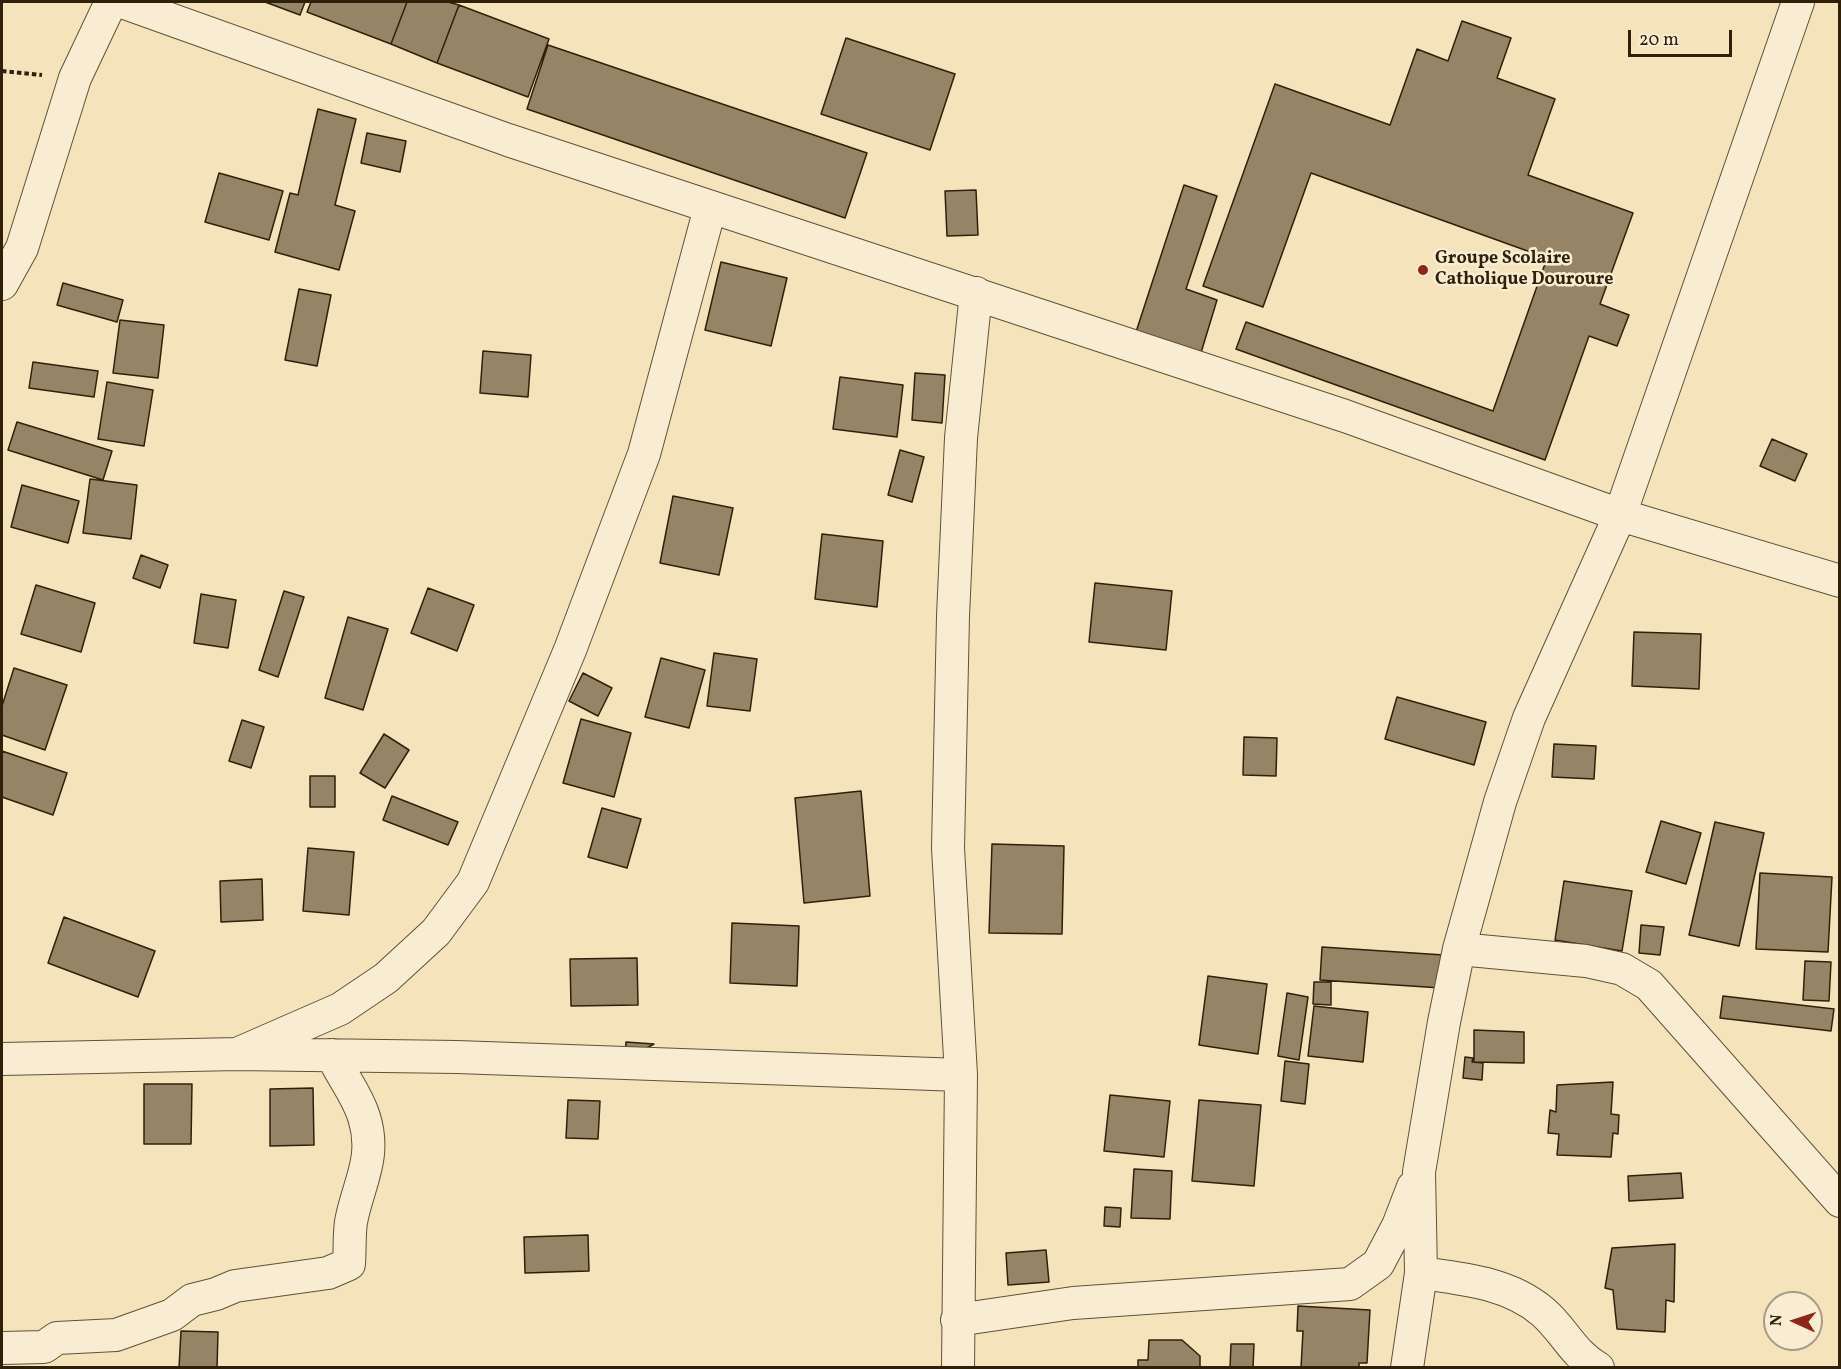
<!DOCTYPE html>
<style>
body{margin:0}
#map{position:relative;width:1841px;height:1369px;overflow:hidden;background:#f4e3bb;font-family:Vollkorn,serif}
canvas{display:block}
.frame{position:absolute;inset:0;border:3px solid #2f200a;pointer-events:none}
.north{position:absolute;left:1763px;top:1291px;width:60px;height:60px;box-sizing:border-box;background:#f8edd3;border:2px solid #a89b83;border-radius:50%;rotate:273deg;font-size:16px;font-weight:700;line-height:24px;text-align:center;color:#2f200a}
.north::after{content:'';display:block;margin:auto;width:21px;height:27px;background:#8f2418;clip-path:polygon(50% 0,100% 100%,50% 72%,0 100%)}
.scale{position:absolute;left:1628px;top:30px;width:104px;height:27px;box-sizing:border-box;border:3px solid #2f200a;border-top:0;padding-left:8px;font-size:18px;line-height:21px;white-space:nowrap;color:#2f200a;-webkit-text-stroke:4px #f8edd3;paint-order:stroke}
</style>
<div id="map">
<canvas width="1841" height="1369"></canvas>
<div class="frame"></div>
<div class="north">N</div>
<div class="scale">20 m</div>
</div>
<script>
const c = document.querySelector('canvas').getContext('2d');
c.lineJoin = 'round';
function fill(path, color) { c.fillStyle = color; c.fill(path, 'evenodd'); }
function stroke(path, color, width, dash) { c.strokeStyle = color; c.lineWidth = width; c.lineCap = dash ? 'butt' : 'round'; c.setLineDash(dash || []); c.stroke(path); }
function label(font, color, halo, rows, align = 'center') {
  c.font = font + ' Vollkorn,serif'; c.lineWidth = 5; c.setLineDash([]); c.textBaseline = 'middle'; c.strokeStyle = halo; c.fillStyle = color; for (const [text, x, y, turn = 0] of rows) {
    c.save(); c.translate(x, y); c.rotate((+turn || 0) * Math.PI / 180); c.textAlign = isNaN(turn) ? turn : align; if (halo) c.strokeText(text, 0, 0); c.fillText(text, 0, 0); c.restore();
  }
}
const building = new Path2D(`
 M265 2H305L300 15Z
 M311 2H407L391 44 307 12Z
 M407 2H448L459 5 437 63 391 44Z
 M459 5 549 39 528 97 437 63Z
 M1462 21 1511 38 1497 78 1555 99 1528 175 1633 213 1600 304 1629 315 1617 346 1589 336 1545 460 1236 349 1246 322 1493 411 1547 258 1311 173 1263 307 1203 286 1275 84 1390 125 1417 49 1448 61Z
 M846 38 955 74 930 150 821 114Z
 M548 45 867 153 845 218 527 109Z
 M318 109 356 119 335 205 355 211 339 270 275 252 290 193 298 195Z
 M367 133 406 141 400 172 361 163Z
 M219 173 283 191 269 240 205 222Z
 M1184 185 1217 196 1186 289 1217 300 1200 356 1135 335Z
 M976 190 978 235 947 236 945 191Z
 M721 262 787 278 771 346 705 330Z
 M63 283 123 300 117 322 57 305Z
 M299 289 331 295 317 366 285 360Z
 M120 320 164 325 158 378 113 373Z
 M483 351 531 355 528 397 480 393Z
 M33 362 98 371 94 397 29 388Z
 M915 373 945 375 942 423 912 420Z
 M840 377 903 385 897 437 833 429Z
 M107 382 153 390 144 446 98 439Z
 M17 422 112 451 103 480 8 450Z
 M1772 439 1807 454 1795 481 1760 466Z
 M900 450 924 457 912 502 888 495Z
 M90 479 137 485 131 539 83 533Z
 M22 485 79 501 68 543 11 527Z
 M673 496 733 508 719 575 660 563Z
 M822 534 883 541 877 607 815 599Z
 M141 555 168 565 160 588 133 578Z
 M1095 583 1172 591 1166 650 1089 642Z
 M36 585 95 603 81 652 21 634Z
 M428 588 474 605 457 651 411 633Z
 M284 591 304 597 278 677 259 670Z
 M201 594 236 600 228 648 194 643Z
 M348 617 388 629 363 710 325 698Z
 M1634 632 1701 634 1699 689 1632 686Z
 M714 653 757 659 750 711 707 706Z
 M661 658 705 670 689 728 645 717Z
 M14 668 67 685 45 750 2 735V706Z
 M583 673 612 688 598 716 569 701Z
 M1397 697 1486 722 1474 765 1385 739Z
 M581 719 631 733 614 797 563 783Z
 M242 720 264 727 251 768 229 761Z
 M384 734 409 750 385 788 360 773Z
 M1244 737 1277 738 1276 776 1243 775Z
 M1554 744 1596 746 1594 779 1552 777Z
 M2 751 67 773 53 815 2 797Z
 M310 776H335V807H310Z
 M861 791 870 896 804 903 795 798Z
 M392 796 458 822 448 845 383 820Z
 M602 808 641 819 627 868 588 857Z
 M1661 821 1701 833 1686 884 1646 872Z
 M1715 822 1764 833 1739 946 1689 935Z
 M992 844 1064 846 1062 934 989 933Z
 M308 848 354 852 349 915 303 911Z
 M1760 873 1832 877 1828 952 1756 949Z
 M262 879 263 920 221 922 220 881Z
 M1564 881 1632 891 1622 951 1555 940Z
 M64 917 155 951 138 997 48 963Z
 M732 923 799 926 797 986 730 983Z
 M1641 925 1664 927 1660 955 1639 953Z
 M1322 947 1444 955 1441 988 1320 980Z
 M637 958 638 1005 571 1006 570 959Z
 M1805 961 1831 962 1829 1001 1803 1000Z
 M1208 976 1267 984 1258 1054 1199 1045Z
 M1314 982H1331V1005L1313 1004Z
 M1287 993 1308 997 1299 1060 1278 1056Z
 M1723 996 1834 1009 1831 1031 1720 1018Z
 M1314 1006 1368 1012 1363 1062 1308 1056Z
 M1474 1030 1524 1032V1063L1474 1062Z
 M626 1042 654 1044 625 1060Z
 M1465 1057 1473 1058 1472 1062 1483 1063 1482 1080 1463 1078Z
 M1285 1061 1309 1064 1305 1104 1281 1101Z
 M1613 1082 1611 1114 1619 1115 1618 1134 1613 1133 1611 1157 1557 1155 1559 1134 1548 1133 1550 1110 1556 1112 1557 1085Z
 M144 1084H192L191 1144H144Z
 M313 1088 314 1145 270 1146V1089Z
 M1110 1095 1170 1101 1164 1157 1104 1151Z
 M568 1100 600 1101 598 1139 566 1138Z
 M1199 1100 1261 1105 1254 1186 1192 1181Z
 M1134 1169 1172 1171 1170 1219 1131 1218Z
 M1681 1173 1683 1198 1629 1201 1628 1176Z
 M1105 1207 1121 1208 1120 1227 1104 1226Z
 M588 1235 589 1271 525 1273 524 1237Z
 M1675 1244 1674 1302 1666 1300 1665 1332 1617 1329 1613 1290 1605 1288 1612 1248Z
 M1046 1250 1049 1282 1008 1285 1006 1253Z
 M1298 1306 1370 1310 1367 1363H1359V1368H1301L1303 1331H1297Z
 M181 1331 218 1332 217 1368H179Z
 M1149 1340H1182L1200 1356V1368H1138V1360H1148Z
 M1231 1344H1254L1253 1368H1230Z`);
const path = new Path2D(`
 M2 71 42 75`);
const street = new Path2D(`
 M122 2 508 140 1345 416 1620 515 1840 581
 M2 284 22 248 75 78 111 2
 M1459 949 1586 961 1622 969 1649 985 1840 1201
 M237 1054 340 1009 386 978 436 932 473 882 570 650 644 454 710 208
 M2 1059 237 1054 457 1057 961 1075
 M1421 1273C1464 1279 1509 1283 1543 1312 1564 1330 1573 1354 1598 1368
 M957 1320 1073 1303 1350 1284 1378 1264 1398 1226 1413 1187
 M2 1348 44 1347 57 1338 116 1335 172 1315 192 1300 216 1294 235 1286 328 1273 349 1264C350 1251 349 1236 351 1222 358 1184 377 1158 364 1117 357 1094 342 1077 332 1055
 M958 1368 961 1075 948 848 953 616 961 438 976 293
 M1407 1368 1421 1273 1419 1172 1444 1022 1459 949 1500 802 1529 718 1620 515 1798 2`);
const markers = [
 [1423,270,6,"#8f2418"]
];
const poiNames = [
 ["Groupe Scolaire",1435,260],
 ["Catholique Douroure",1435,281]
];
fill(building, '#958566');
stroke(building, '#2f200a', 1.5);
stroke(street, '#605136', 34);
stroke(path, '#2f200a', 4, [4.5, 3]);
stroke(street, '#f8edd3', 32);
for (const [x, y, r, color] of markers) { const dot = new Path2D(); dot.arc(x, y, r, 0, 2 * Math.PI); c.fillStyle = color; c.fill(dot); stroke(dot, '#f8edd3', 2); }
label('bold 18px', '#2f200a', '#f8edd3', poiNames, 'left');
</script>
